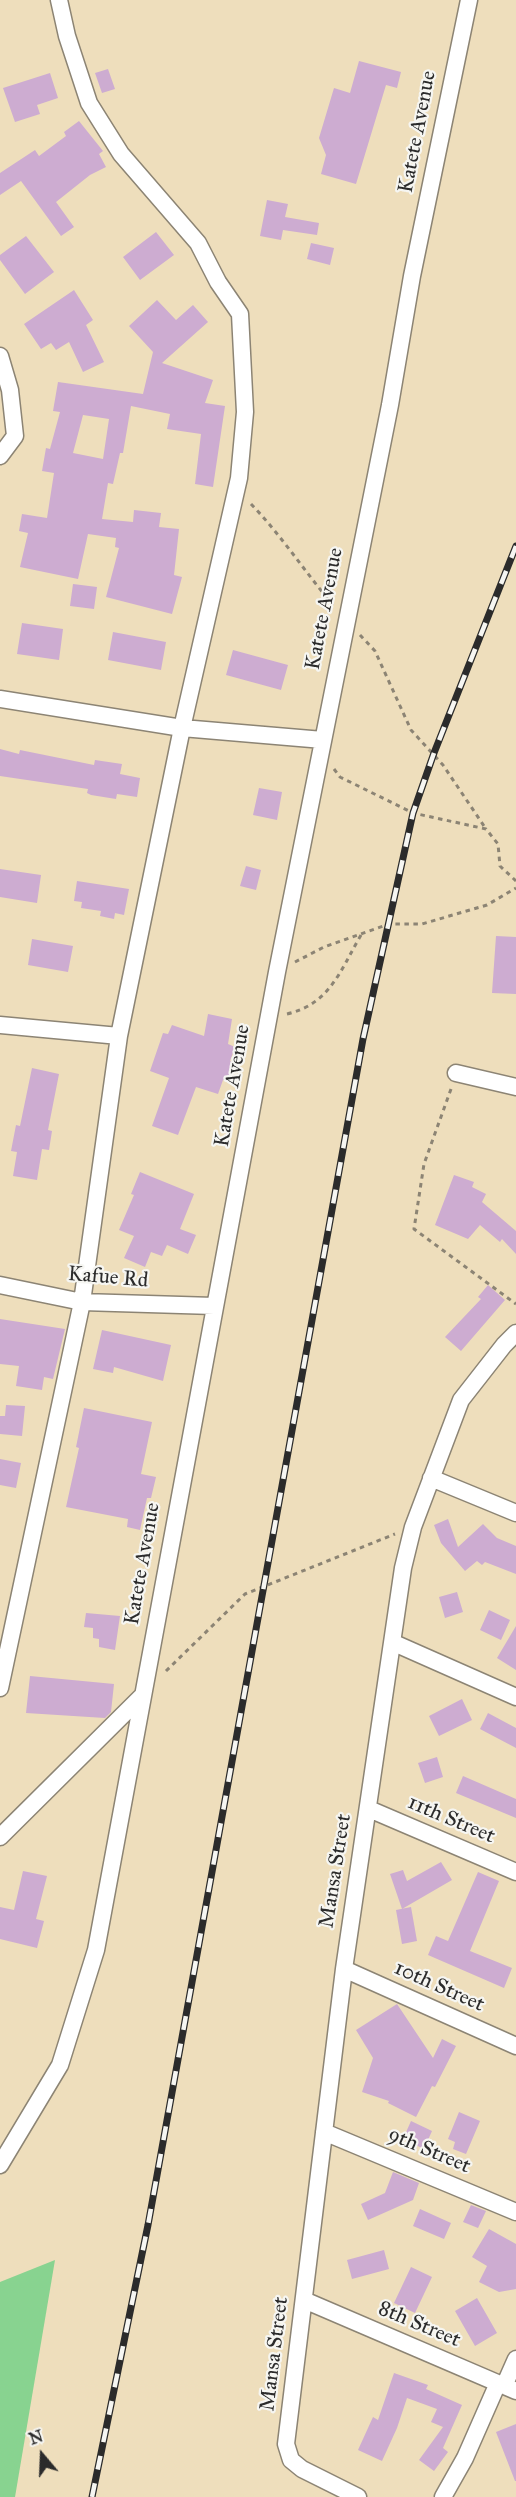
<!DOCTYPE html>
<style>
body{margin:0}
#map{position:relative;width:516px;height:2497px;overflow:hidden;background:#eedebc;font-family:"IM FELL Great Primer",serif}
canvas{display:block}
.north{position:absolute;left:12px;top:2425px;width:60px;height:60px;-webkit-text-stroke:4px #f6f6f2;paint-order:stroke;rotate:341deg;font-size:16px;font-weight:700;line-height:24px;text-align:center;color:#2b2b2b}
.north::after{content:'';display:block;margin:auto;width:21px;height:27px;background:#2b2b2b;clip-path:polygon(50% 0,100% 100%,50% 72%,0 100%)}
</style>
<div id="map">
<canvas width="516" height="2497"></canvas>
<div class="north">N</div>
</div>
<script>
const c = document.querySelector('canvas').getContext('2d');
c.lineJoin = 'round';
function fill(path, color) { c.fillStyle = color; c.fill(path, 'evenodd'); }
function stroke(path, color, width, dash) { c.strokeStyle = color; c.lineWidth = width; c.lineCap = dash ? 'butt' : 'round'; c.setLineDash(dash || []); c.stroke(path); }
function label(font, color, halo, rows, align = 'center') {
  c.font = font + ' "IM FELL Great Primer",serif'; c.lineWidth = 4.5; c.setLineDash([]); c.textBaseline = 'middle'; c.strokeStyle = halo; c.fillStyle = color; for (const [text, x, y, turn = 0] of rows) {
    c.save(); c.translate(x, y); c.rotate((+turn || 0) * Math.PI / 180); c.textAlign = isNaN(turn) ? turn : align; if (halo) c.strokeText(text, 0, 0); c.fillText(text, 0, 0); c.restore();
  }
}
const green = new Path2D(`
 M55 2260 15 2497H0V2282Z`);
const building = new Path2D(`
 M359 61 401 72 397 88 386 85 356 184 321 174 326 155 319 138 334 88 350 93Z
 M108 69 115 89 102 93 95 73Z
 M50 73 58 98 37 105 40 114 15 122 3 88Z
 M79 121 103 151 99 154 106 167 90 175 56 202 74 227 61 236 21 181 0 195V173L35 150 39 156 66 136 64 132Z
 M267 200 288 204 285 217 319 223 317 235 283 230 281 240 260 236Z
 M156 232 174 255 140 280 123 257Z
 M26 236 54 272 25 294 0 260V255Z
 M311 243 334 248 330 265 307 259Z
 M74 290 93 320 86 325 104 362 83 372 69 342 56 350 51 343 41 349 24 324Z
 M157 300 176 320 193 305 208 322 162 363 213 380 205 403 225 406 213 487 195 484 201 434 167 429 170 414 131 406 123 453H120L113 484 108 483 102 519 133 522 134 510 161 513 159 527 179 529 174 575 182 577 172 614 106 597 119 548 115 547 116 538 88 534 78 579 20 567 28 533 19 531 22 514 47 518 54 473 42 471 46 448 50 449 60 412 53 411 58 382 143 394 153 352 129 326ZM83 415 109 419 103 459 73 453Z
 M73 584 97 587 94 609 70 606Z
 M22 623 63 629 59 660 17 654Z
 M113 632 166 642 161 670 108 660Z
 M233 650 288 665 281 690 226 675Z
 M0 749 19 754 20 750 94 765 95 760 122 764 120 774 140 778 137 797 117 794 116 799 91 795 87 793 88 789 0 776Z
 M259 788 282 792 277 820 253 815Z
 M246 866 261 870 256 890 240 886Z
 M0 869 41 875 37 903 0 897Z
 M77 881 129 889 124 915 115 913 114 919 100 916 101 911 81 908 82 902 74 901Z
 M496 936 516 937V994L492 993Z
 M32 939 73 946 68 972 28 965Z
 M208 1014 232 1019 228 1044 235 1047 230 1061 234 1063 228 1081 223 1080 218 1094 196 1087 178 1135 152 1126 169 1078 150 1071 163 1033 168 1034 172 1025 204 1036Z
 M32 1068 59 1074 48 1130 52 1131 49 1150 42 1149 37 1180 13 1176 17 1152 11 1151 16 1125 20 1126Z
 M140 1172 194 1194 180 1229 196 1235 188 1254 167 1245 162 1256 151 1252 145 1267 124 1258 134 1236 119 1230 134 1195 131 1194Z
 M454 1175 474 1182 472 1187 486 1194 482 1202 516 1231V1254L502 1239 500 1242 480 1225 468 1239 435 1225Z
 M488 1285 505 1300 461 1351 445 1337 481 1299 478 1297Z
 M0 1319 65 1329 53 1379 44 1377 42 1390 16 1386 19 1366 0 1364Z
 M102 1330 171 1345 163 1381 114 1367 113 1373 93 1369Z
 M6 1405 25 1406 22 1436 0 1434V1416H5Z
 M84 1408 152 1422 141 1474 156 1477 151 1498H147L140 1530 127 1527 128 1519 66 1507 79 1448 76 1447Z
 M0 1459 21 1463 16 1488 0 1485Z
 M448 1519 458 1547 483 1524 497 1538 516 1546V1574L485 1562 482 1565 477 1561 465 1571 441 1543 434 1525Z
 M457 1592 463 1612 445 1618 439 1597Z
 M489 1610 510 1620 501 1640 480 1630Z
 M86 1613 120 1616 115 1650 99 1647V1639L93 1638V1628L84 1627Z
 M516 1626V1670L497 1658Z
 M30 1676 114 1684 111 1712 105 1718 26 1713Z
 M462 1699 472 1720 439 1736 429 1716Z
 M488 1713 516 1728V1748L480 1729Z
 M437 1757 443 1777 425 1783 418 1763Z
 M463 1776 516 1799V1818L456 1793Z
 M441 1862 452 1880 402 1909 390 1874 403 1870 407 1881Z
 M23 1871 47 1876 36 1919 44 1921 37 1948 0 1939V1907L14 1910Z
 M478 1872 499 1881 470 1951 512 1968 504 1988 428 1955 436 1936 448 1941Z
 M411 1907 417 1941 402 1944 396 1910Z
 M397 2004 433 2058 442 2039 456 2046 435 2087 432 2086 416 2117 388 2103 389 2101 362 2092 373 2058 356 2030Z
 M459 2112 480 2121 466 2154 453 2149 455 2142 448 2139Z
 M411 2121 432 2131 424 2149 403 2139Z
 M393 2172 419 2183 413 2200 368 2220 361 2204 385 2193Z
 M471 2205 486 2211 478 2228 463 2222Z
 M420 2209 451 2223 444 2239 413 2226Z
 M489 2229 516 2244V2289L499 2292 479 2282 487 2266 472 2257Z
 M384 2250 389 2269 352 2279 347 2260Z
 M411 2267 432 2277 415 2313 394 2303Z
 M477 2298 497 2333 475 2346 455 2311Z
 M394 2373 428 2385 426 2389 462 2405 443 2448 448 2452 434 2471 419 2460 443 2427 431 2422 437 2409 407 2398 397 2428 382 2461 358 2450 373 2417 378 2420Z
 M516 2424V2481H515L496 2432Z`);
const path = new Path2D(`
 M251 504C281 535 305 572 333 605
 M360 635 375 651 411 730 443 765 486 829
 M334 769 340 777 413 813 486 829 498 844 500 866 516 881
 M295 962 324 947 389 924H422L487 905 516 888
 M287 1014C330 1004 340 971 361 935
 M451 1089 424 1164 414 1229 516 1304
 M166 1671 245 1594 395 1534`);
const minor = new Path2D(`
 M59 0 67 36 89 103 121 154 198 243 218 282 240 314 245 412 239 478 182 728 323 740
 M0 356 10 390 15 436 0 456
 M0 699 182 728 119 1036 82 1302 0 1688
 M0 1025 119 1036
 M456 1073 516 1087
 M0 1285 82 1302 214 1306
 M431 1478 516 1513
 M394 1643 516 1697
 M369 1809 516 1872
 M0 1837 141 1697
 M344 1969 516 2046
 M324 2132 516 2212
 M0 2165 60 2065 96 1950 277 972 390 405 412 276 469 0
 M304 2300 516 2391
 M504 2386 516 2359
 M358 2497 302 2469 291 2460 286 2444 344 1969 403 1568 413 1527 461 1400 504 1345 516 1333
 M443 2497 465 2458 498 2383`);
const rail = new Path2D(`
 M92 2497 148 2225 363 1039 413 813 434 753 516 546`);
const streetNames = [
 ["Katete Avenue",418,132,-79],
 ["Katete Avenue",325,609,-79],
 ["Katete Avenue",233,1086,-80],
 ["Kafue Rd",108,1278,5],
 ["Katete Avenue",143,1564,-80],
 ["11th Street",451,1820,23],
 ["Mansa Street",336,1871,-81],
 ["10th Street",439,1987,24],
 ["9th Street",429,2151,23],
 ["8th Street",419,2325,23],
 ["Mansa Street",275,2354,-83]
];
fill(green, '#88d390');
fill(building, '#cdacd1');
stroke(minor, '#8c8474', 19);
stroke(path, '#8c8474', 3, [4.5, 4.5]);
stroke(minor, '#fff', 16);
stroke(rail, '#2b2b2b', 7);
stroke(rail, '#f6f6f2', 4.5, [14]);
label('21px', '#2b2b2b', '#f6f6f2', streetNames);
</script>
